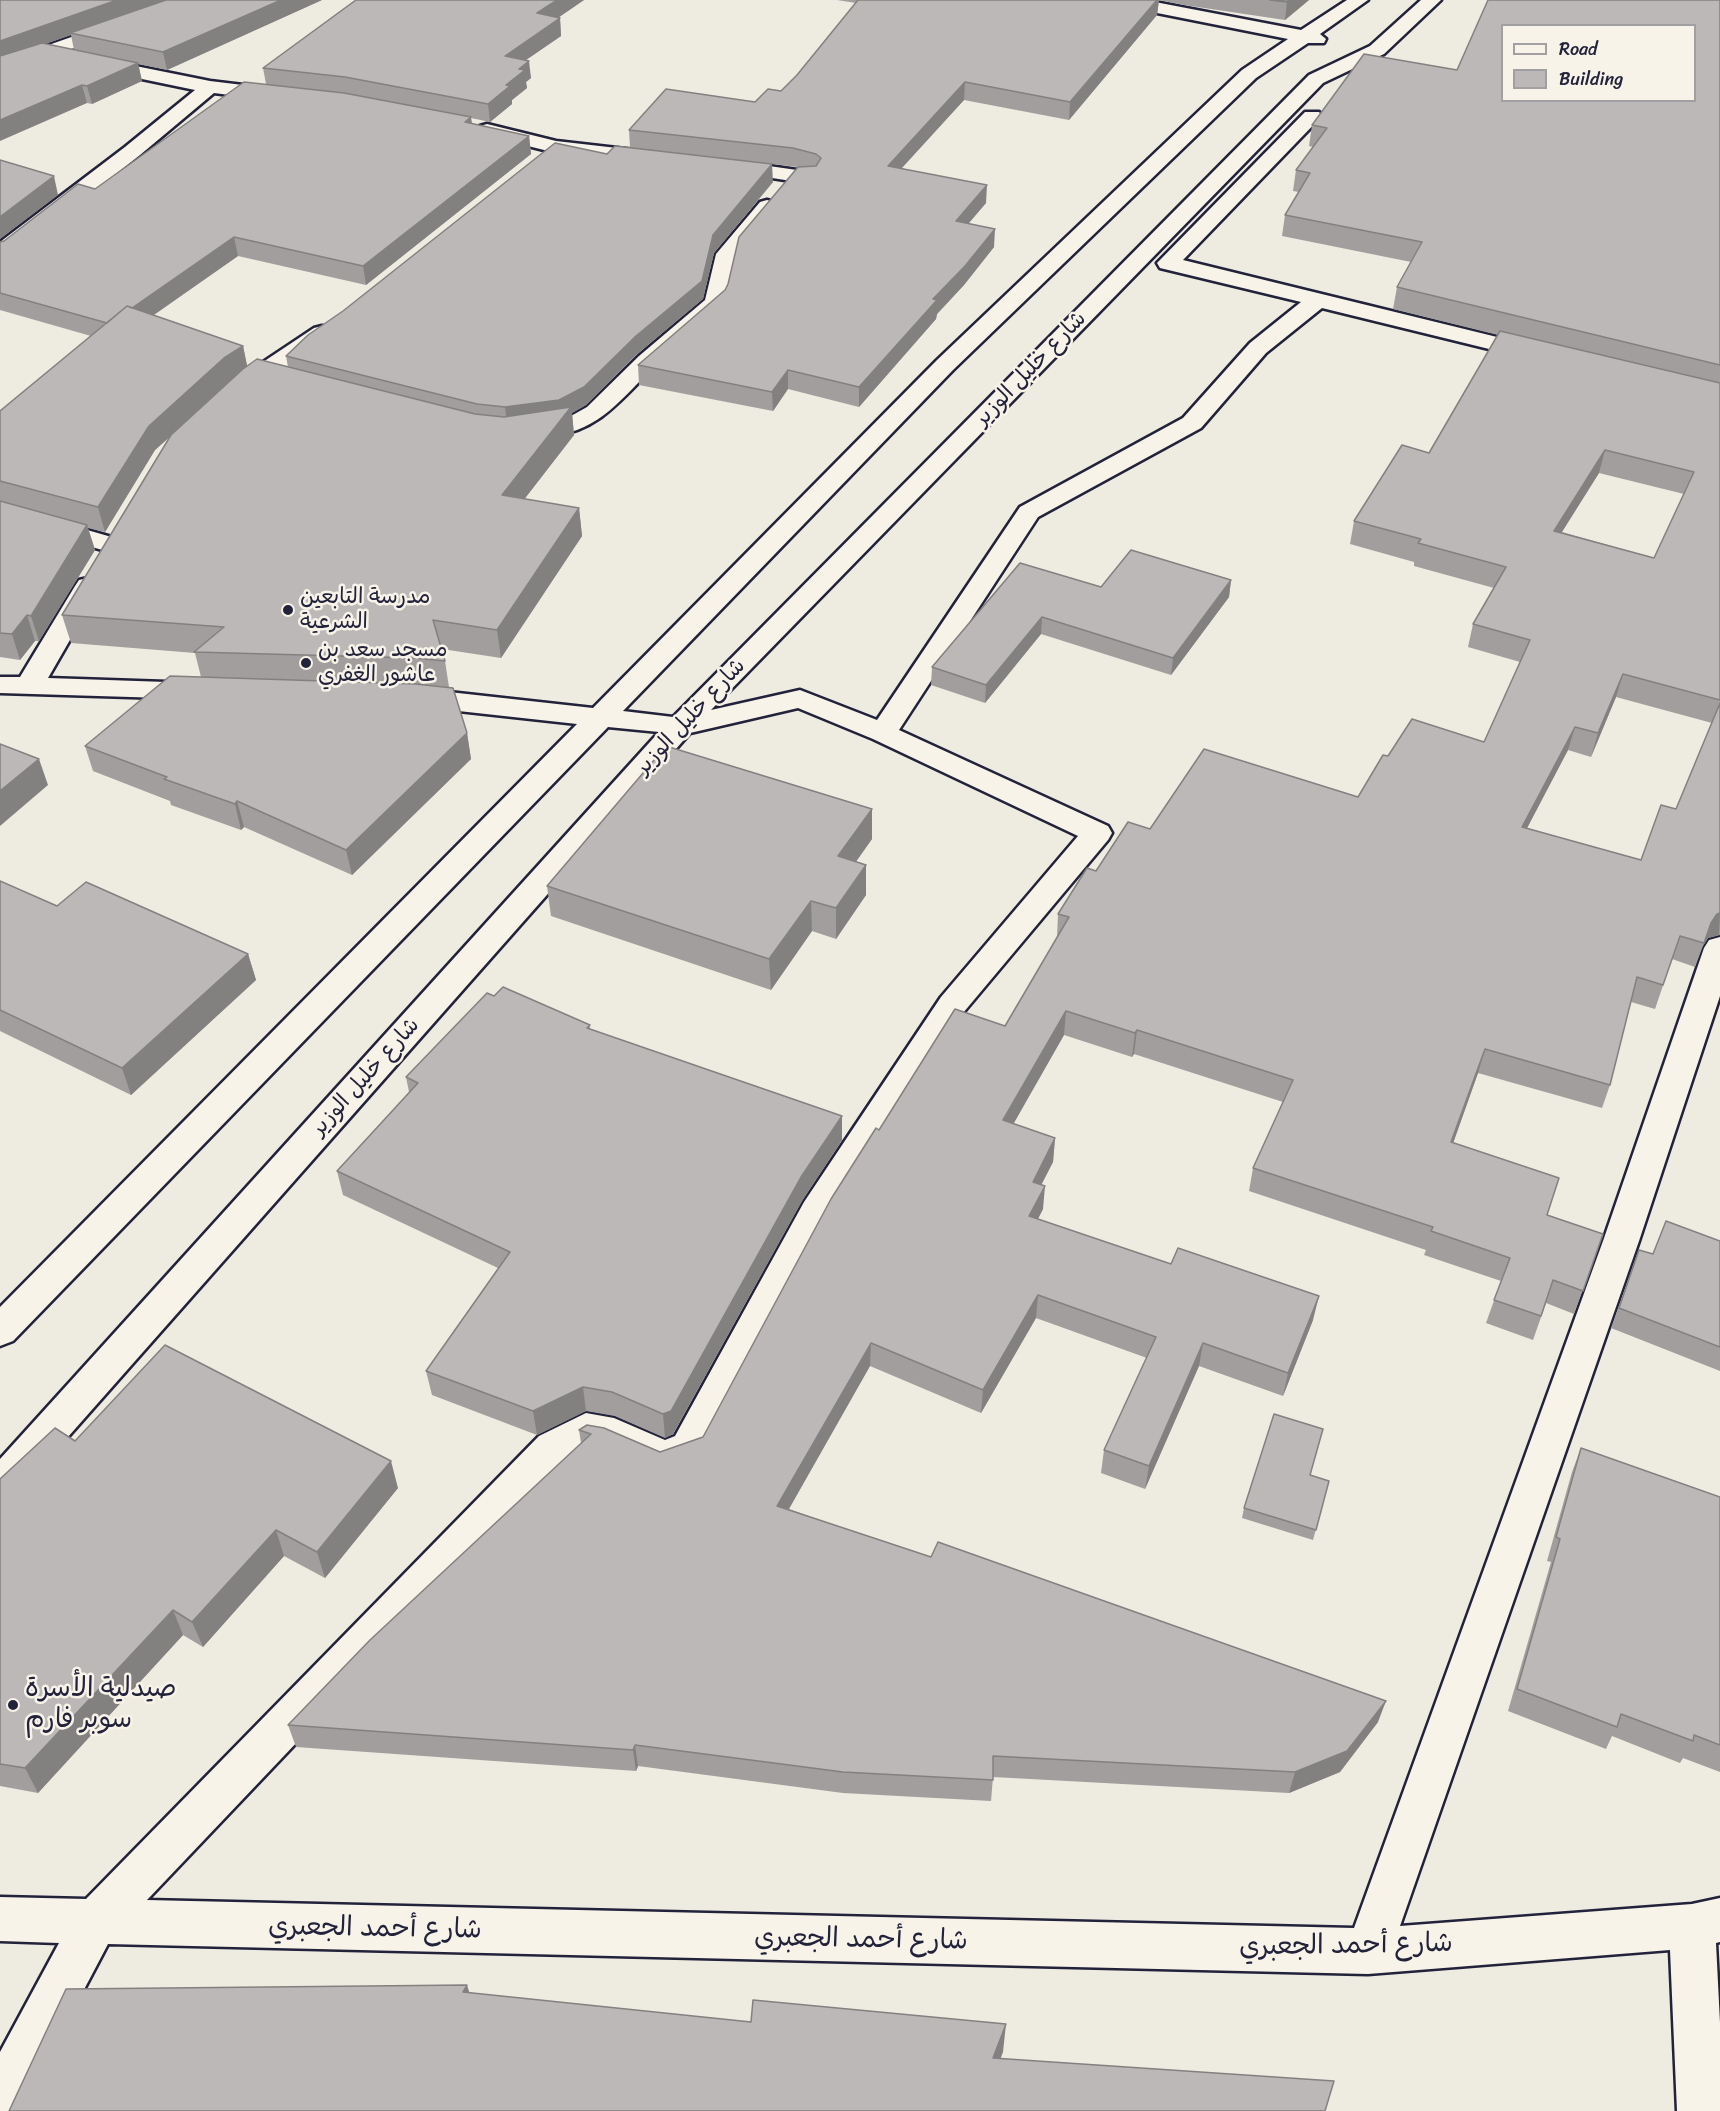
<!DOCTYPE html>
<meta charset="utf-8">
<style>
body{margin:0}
#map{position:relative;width:1720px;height:2111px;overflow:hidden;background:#eeebe1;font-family:Sriracha,sans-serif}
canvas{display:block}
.legend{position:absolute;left:1501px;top:24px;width:195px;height:78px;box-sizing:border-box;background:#f7f3e8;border:2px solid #a29fa3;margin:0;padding:8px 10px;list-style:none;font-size:18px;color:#22223b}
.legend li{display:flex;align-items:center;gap:12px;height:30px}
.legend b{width:30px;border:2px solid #a29fa3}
</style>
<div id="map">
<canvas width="1720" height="2111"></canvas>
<ul class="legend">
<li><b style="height:8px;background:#f7f3e8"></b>Road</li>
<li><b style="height:16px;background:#bbb8b7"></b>Building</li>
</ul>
</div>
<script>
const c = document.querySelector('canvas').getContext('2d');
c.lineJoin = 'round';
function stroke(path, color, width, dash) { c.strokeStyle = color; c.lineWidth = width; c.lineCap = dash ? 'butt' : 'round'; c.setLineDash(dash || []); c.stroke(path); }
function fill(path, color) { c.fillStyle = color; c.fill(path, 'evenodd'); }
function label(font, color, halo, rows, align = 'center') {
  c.font = font + ' Sriracha,"Playpen Sans Arabic",sans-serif'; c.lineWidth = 5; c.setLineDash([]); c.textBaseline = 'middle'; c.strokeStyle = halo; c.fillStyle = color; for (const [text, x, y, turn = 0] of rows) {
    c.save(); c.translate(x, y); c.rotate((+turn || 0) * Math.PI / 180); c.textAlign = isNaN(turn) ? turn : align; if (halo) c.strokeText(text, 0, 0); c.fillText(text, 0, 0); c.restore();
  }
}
const minor = new Path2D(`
 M177 0H203L200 4 0 74V62Z
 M1137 0H1156L1155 2 1301 30 1347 0H1368L1320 34 1326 39 1324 43H1308L1256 78 953 370 623 711 673 717 1309 75 1370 46 1421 0H1441L1384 54 1323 83 711 710 800 690 877 720 1020 507 1183 418 1250 343 1301 302 1160 268 1157 263 1305 112H1319L1322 116 1183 260 1546 349 1550 354 1546 359 1538 361 1322 308 1266 353 1201 428 1038 517 899 730 1108 826 1112 833 1108 840 963 1013 829 1221 703 1459 663 1473 608 1449 590 1446 567 1458 147 1900 1354 1928 1603 1241 1704 948 1709 940 1720 937V996L1639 1241 1400 1926 1692 1904 1720 1898V1942L1716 1943 1720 2023V2111H1677L1670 1950 1368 1974 108 1944 20 2111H0V2052L59 1943 0 1941V1897L86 1899 539 1436 586 1413 614 1418 665 1440 675 1436 804 1202 941 997 1078 836 873 739 798 708 690 733 14 1498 0 1503V1459L659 732 608 727 13 1341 0 1346V1307L577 724 413 706 403 703 399 697 403 691 413 688 593 708 937 360 1242 70 1288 39 1137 9 1134 5Z
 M96 58 210 81 276 89 283 91 286 95 283 99 276 101 214 93 140 155 8 258 0 260V242L125 147 195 90 89 68 86 64 89 60Z
 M487 124 556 141 652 152 659 154 662 158 659 162 652 164 556 153 480 134 477 130 480 126Z
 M727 160 811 172 818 174 821 178 818 182 811 184 720 170 717 166 720 162Z
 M767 200 774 202 778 206 738 255 727 302 724 307C701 327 676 346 654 367 622 398 600 430 553 436 542 438 532 440 521 437L518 432 521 427 562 421 587 407 639 356 705 300 716 254 760 202Z
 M322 326 330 328 333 333 330 338 246 394 238 396 230 394 226 389 230 384 314 328Z
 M0 505 122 540 126 545 122 550 113 553 0 521Z
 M88 578 97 580 101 586 48 678 196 683 206 685 210 691 206 697 196 699 0 693V677H20L75 586 79 580Z`);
const wall = new Path2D(`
 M0 0H322L167 70 138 64 142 81 92 104 87 103ZM71 35 74 50 45 44Z
 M356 0H584L557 18H560L561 36 526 60 531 78 526 82 527 88 512 100V104L490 122 471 118 472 124 529 136 531 154 366 285 238 256 153 315 243 346 247 366 288 367 286 356 607 154 630 148 629 130 755 102 781 91 797 75 856 3 837 0H1309L1285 20 1184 5 1159 0 1157 15 1069 120 964 100 902 168 986 203 969 223 994 247 964 285 937 314 936 319 859 407 788 389 773 411 639 385 638 365 725 290 798 167 634 148 773 182 714 253 703 299 637 354 586 405 572 413 574 435 524 499 579 508 582 536 501 658 442 649 445 661 449 687 467 733 471 759 352 875 244 827 241 830 171 805 170 801 93 771 85 746 201 677 195 653 71 643 62 615 170 437 155 450 105 532 88 528 95 550 39 641H35L20 660 0 657V411L91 336 0 310V242L4 241 95 189 266 84 263 68Z
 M1720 0V935L1708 938 1703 946 1695 967 1672 959 1655 1009 1631 1002 1610 1085 1602 1108 1478 1073 1453 1143 1547 1215 1603 1234 1574 1314 1546 1303 1533 1340 1486 1323 1501 1281 1424 1255 1426 1250 1249 1191 1253 1168 1283 1102 1134 1054 1132 1057 1064 1035 1013 1124 1055 1138 1053 1162 1041 1185 1043 1209 1038 1219 1313 1320 1283 1396 1199 1366 1145 1489 1101 1473 1104 1450 1147 1358 1036 1318 981 1413 870 1366 789 1509 1378 1722 1340 1772 1289 1793 993 1777 991 1801 843 1793 638 1766 636 1771 296 1747 288 1725 581 1443 579 1430 660 1452 703 1437 879 1130 1005 1026 1057 938 1058 914 1096 871 1150 829 1358 797 1388 756 1484 742 1520 662 1468 647 1473 624 1494 588 1414 566V562L1350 544 1354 521 1429 453 1498 335 1393 309 1397 287 1411 262 1282 236 1285 215 1299 192 1293 191 1296 170 1313 147 1309 146 1312 125 1457 70ZM1599 473 1684 494 1654 558 1562 532ZM1616 697 1712 723 1676 809 1641 860 1527 828 1568 750 1591 757Z
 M1231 580 1229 597 1171 675 1041 634 985 703 931 685 932 667 1101 587Z
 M872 809V839L856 862 866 895 836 939 812 931 771 990 551 916 547 886Z
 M0 881 57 906 248 954 256 980 131 1095 0 1031Z
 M494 996 590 1025V1029L842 1140 802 1201 673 1434 665 1438 615 1416 586 1411 537 1435 432 1395 426 1371 498 1268 343 1195 337 1171 409 1092 406 1077Z
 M1666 1221 1720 1241V1371L1611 1328 1639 1250 1653 1254Z
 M75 1441 398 1488 325 1578 284 1556 203 1647 183 1635 38 1793 0 1786V1479Z
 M1581 1448 1720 1497V1772L1683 1758 1680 1763 1612 1736 1606 1749 1508 1711 1551 1562 1547 1561 1572 1472Z
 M1310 1475 1329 1481 1313 1540 1242 1518 1244 1508Z`);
const shadedWall = new Path2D(`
 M117 0H170L70 33 71 35 0 60V41Z
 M281 0H322L167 70 163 52Z
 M557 0H584L539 31 537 13Z
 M1157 0H1159L1157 15 1069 120 1070 102Z
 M1290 0H1309L1285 20 1287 2Z
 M560 18 561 36 507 73 505 56Z
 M529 61 531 78 526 82 527 88 512 100V104L490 122 488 104 506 85 519 69Z
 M138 63 142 81 92 104 87 86Z
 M965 82 964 100 887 184 888 166Z
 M82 85 87 103 0 141V120Z
 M471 117 473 135 465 122Z
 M529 136 531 154 366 285 363 266Z
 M772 164 773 182 714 253 703 299 637 354 586 405 572 413 574 435 506 523 502 495 507 426 505 407 713 235Z
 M54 176 58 195 0 239V217Z
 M987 185 986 203 955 239 956 221Z
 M995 229 994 247 964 285 937 314 936 319 859 407V387L933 299Z
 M234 237 238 256 114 343 109 324Z
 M243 346 248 370 230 382 155 450 105 532 98 507 149 426 224 358Z
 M788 370V389L773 411 772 392Z
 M1605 450 1599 473 1548 554 1554 531Z
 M579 508 582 536 501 658 497 630Z
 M87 525 95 550 39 641 31 616Z
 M1231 580 1229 597 1171 675 1173 658Z
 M27 615 35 641 20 660 12 634Z
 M1042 617 1041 634 985 703 986 685Z
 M1623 674 1616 697 1591 757 1598 733Z
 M1575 727 1568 750 1515 851 1522 827Z
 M467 733 471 759 352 875 346 850Z
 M39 759 48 785 0 826V791Z
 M237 801 244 827 241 830 235 804Z
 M872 809V839L838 886V856Z
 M866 865V895L836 939V908Z
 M811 901 812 931 771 990 769 959Z
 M1720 913 1719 935 1708 938 1703 946 1711 923 1717 914Z
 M248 954 256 980 131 1095 122 1068Z
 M1066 1011 1064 1035 1002 1144 1003 1120Z
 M1137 1030 1134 1054 1132 1057 1135 1033Z
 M1485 1049 1478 1073 1445 1166 1451 1142Z
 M842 1116V1140L802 1201 673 1434 665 1438 663 1414 801 1177Z
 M1055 1138 1053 1162 1031 1205 1033 1182Z
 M1045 1186 1043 1209 1027 1239 1029 1216Z
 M1038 1295 1036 1318 981 1413 983 1390Z
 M1319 1296 1313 1320 1283 1396 1288 1373Z
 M871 1343 870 1366 778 1528 777 1506Z
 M1203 1343 1199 1366 1145 1489 1149 1466Z
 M583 1387 586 1411 537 1435 533 1411Z
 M391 1461 398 1488 325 1578 317 1552Z
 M276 1530 284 1556 203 1647 192 1622Z
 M173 1610 183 1635 38 1793 25 1768Z
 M1386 1701 1378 1722 1340 1772 1289 1793 1295 1772Z
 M635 1745 638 1766 636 1771 633 1750Z
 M467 1985 476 2014 463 1992Z
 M1006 2024 1003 2052 990 2086 993 2058Z`);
const building = new Path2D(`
 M0 0H117L0 41Z
 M166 0H281L163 52 70 33Z
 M356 0H557L537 13 560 18 505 56 529 61 519 69 525 70 506 85 510 86 488 104 345 77 263 68Z
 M858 0H1157L1070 102 965 82 888 166 987 185 956 221 995 229 965 266 933 299 937 300 859 387 788 370 772 392 638 365 725 290 728 284 739 237 798 167 816 166 821 158 816 154 793 148 629 130 666 89 755 102 768 89 781 91 797 75Z
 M1270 0H1290L1287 2Z
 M1488 0H1720V365L1397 287 1422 242 1285 215 1310 173 1296 170 1327 128 1312 125 1364 54 1457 70ZM1503 26H1695V100H1503Z
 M42 43 138 63 87 86 82 85 0 120V56Z
 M244 82 344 93 471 117 465 122 529 136 363 266 234 237 132 308 127 306 107 323 0 293V242L4 241 78 184 95 189Z
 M555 143 607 154 615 146 772 164 713 235 702 281 636 336 584 387 559 400 505 407 477 404 286 356 308 335 343 311Z
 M0 160 54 176 0 217Z
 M127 306 243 346 224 358 149 426 98 507 0 481V411Z
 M1500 331 1720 383V700L1623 674 1598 733 1575 727 1522 827 1641 860 1661 805 1676 809 1720 703V913L1717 914 1711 923 1704 943 1680 936 1663 985 1637 977 1610 1085 1485 1049 1451 1142 1559 1178 1547 1215 1603 1234 1583 1291 1553 1280 1541 1316 1494 1300 1510 1258 1431 1231 1433 1227 1253 1168 1293 1080 1137 1030 1135 1033 1066 1011 1003 1120 1055 1138 1033 1182 1045 1186 1029 1216 1171 1264 1178 1248 1319 1296 1288 1373 1203 1343 1149 1466 1104 1450 1156 1337 1038 1295 983 1390 871 1343 777 1506 931 1557 938 1542 1386 1701 1347 1751 1295 1772 993 1756V1780L843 1772 635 1745 633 1750 288 1725 370 1640 591 1434 579 1430 587 1425 604 1428 660 1452 703 1437 831 1199 876 1128 879 1130 955 1009 1005 1026 1069 917 1058 914 1087 868 1096 871 1128 822 1150 829 1204 749 1358 797 1383 755 1388 756 1412 719 1484 742 1530 640 1473 624 1506 567 1418 543 1421 539 1354 521 1402 445 1429 453ZM1605 450 1694 472 1654 558 1554 531Z
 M257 359 475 414 504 417 571 407 502 495 579 508 497 630 433 620 445 661 415 658 194 652 224 627 62 615 171 435 243 369Z
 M0 501 87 525 31 616 27 615 12 634 0 633Z
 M1131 550 1231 580 1173 658 1042 617 986 685 932 667 1020 563 1101 587Z
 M170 676 415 684 453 688 467 733 346 850 237 801 235 804 164 779 167 777 85 746Z
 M0 744 39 759 0 791Z
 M666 746 872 809 838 856 866 865 836 908 811 901 769 959 547 886Z
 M0 881 57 906 86 882 248 954 122 1068 0 1010Z
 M503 987 590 1025 587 1028 842 1116 801 1177 671 1411 663 1414 612 1392 583 1387 533 1411 426 1371 510 1252 337 1171 418 1083 406 1077 487 993 494 996Z
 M1666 1221 1720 1241V1347L1619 1308 1639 1250 1653 1254Z
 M165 1345 391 1461 317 1552 276 1530 192 1622 173 1610 25 1768 0 1764V1479L55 1428 75 1441Z
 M1274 1414 1323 1429 1310 1475 1329 1481 1316 1530 1244 1508Z
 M1581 1448 1720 1497V1745L1694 1735 1693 1741 1621 1714 1617 1727 1517 1689 1560 1539 1556 1537Z
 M467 1985 463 1992 751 2022 753 2000 1006 2024 993 2058 1334 2081 1325 2111H9L66 1989Z`);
const markers = [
 [288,610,6,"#22223b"],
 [306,663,6,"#22223b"],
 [13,1705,6,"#22223b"]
];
const streetNames = [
 ["شارع خليل الوزير",1031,369,-46],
 ["شارع خليل الوزير",691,717,-47],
 ["شارع خليل الوزير",366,1077,-48]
];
const poiNames = [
 ["مدرسة التابعين",300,597],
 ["الشرعية",300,622],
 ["مسجد سعد بن",318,650],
 ["عاشور الغفري",318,675]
];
const nearPoinames = [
 ["صيدلية الأسرة",25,1689],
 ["سوبر فارم",25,1720]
];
const nearStreetnames = [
 ["شارع أحمد الجعبري",375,1929,1],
 ["شارع أحمد الجعبري",861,1940,1],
 ["شارع أحمد الجعبري",1346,1946,-1]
];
stroke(minor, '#22223b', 5);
fill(minor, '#f7f3e8');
fill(wall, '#a19e9d');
fill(shadedWall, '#838180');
fill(building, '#bbb8b7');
stroke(building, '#838180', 1.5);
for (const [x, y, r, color] of markers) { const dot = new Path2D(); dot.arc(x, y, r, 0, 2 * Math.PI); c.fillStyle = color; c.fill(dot); stroke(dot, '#f7f3e8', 2); }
label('22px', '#22223b', '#f7f3e8', streetNames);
label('22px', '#22223b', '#f7f3e8', poiNames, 'left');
label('27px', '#22223b', '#f7f3e8', nearPoinames, 'left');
label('27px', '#22223b', '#f7f3e8', nearStreetnames);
</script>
